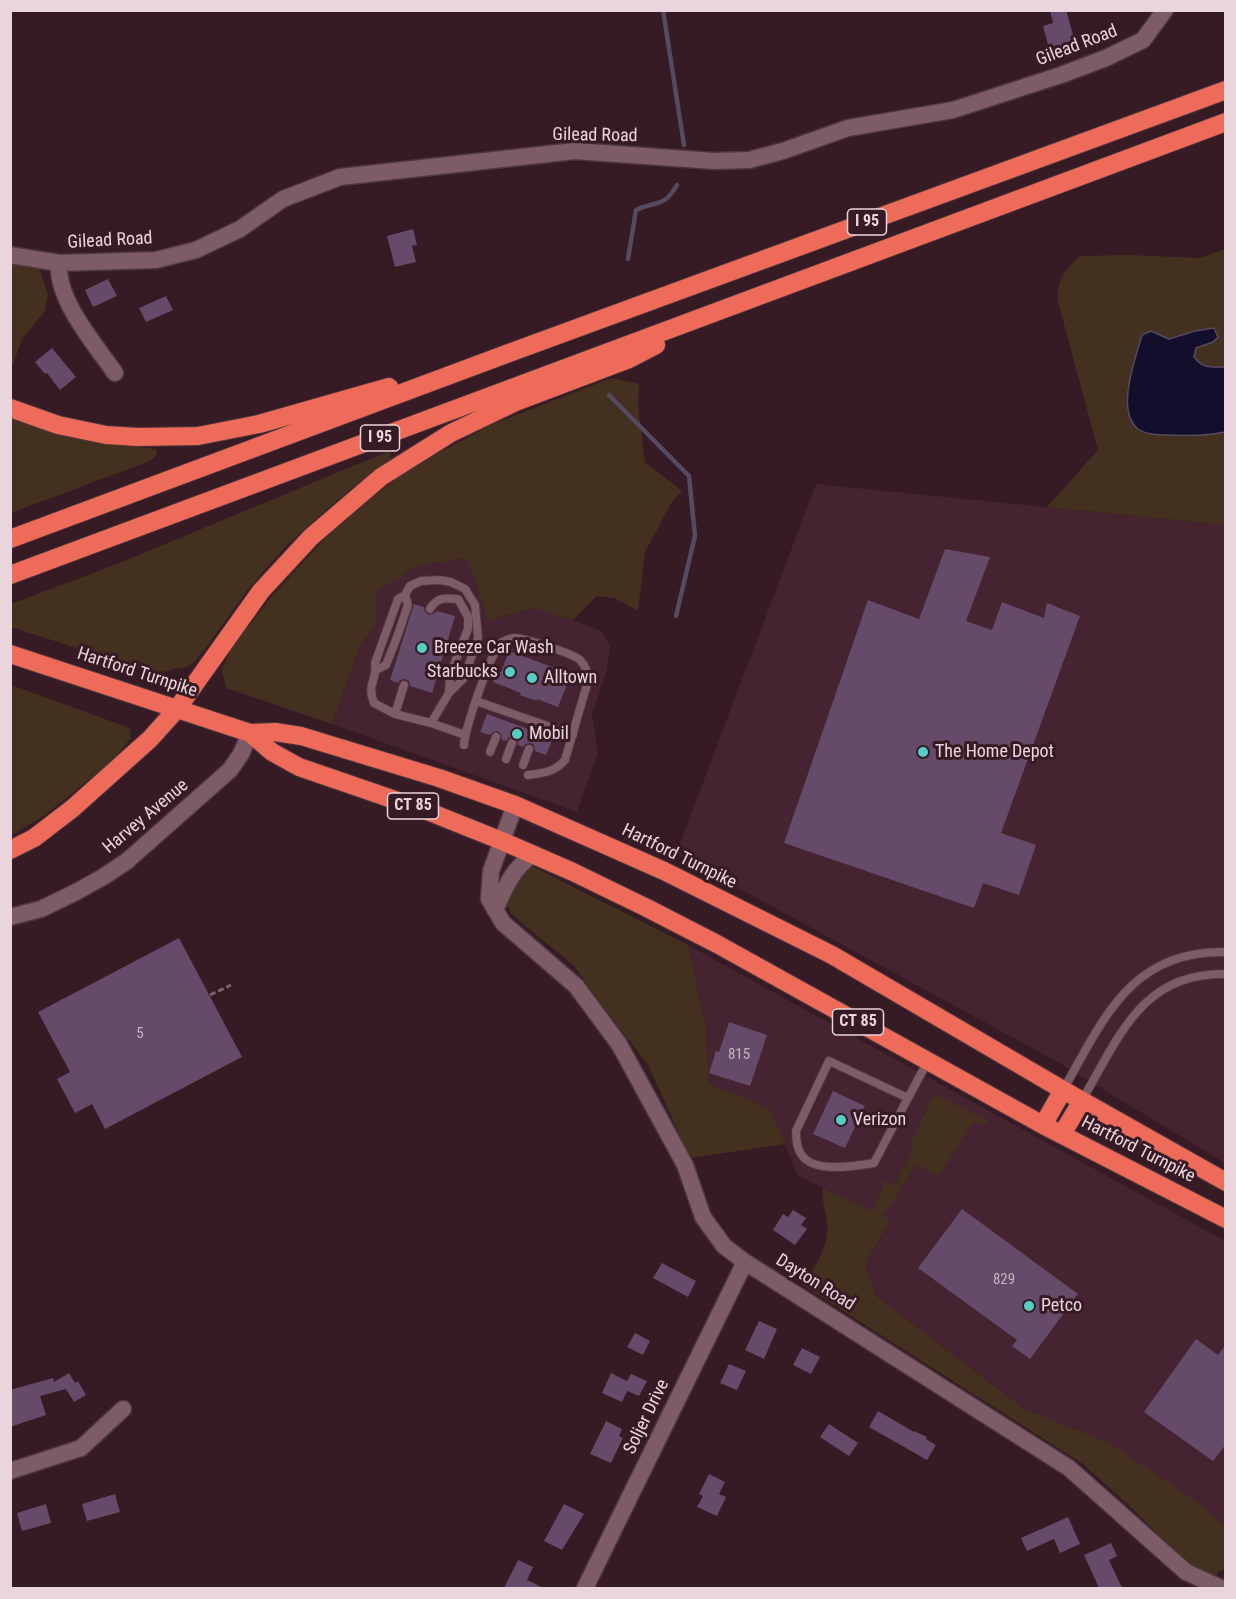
<!DOCTYPE html>
<style>
body{margin:0}
#map{position:relative;width:1236px;height:1599px;overflow:hidden;background:#361a24;font-family:"Roboto Condensed",sans-serif}
canvas{display:block}
.frame{position:absolute;inset:0;border:12px solid #e9d5db;pointer-events:none}
</style>
<div id="map">
<canvas width="1236" height="1599"></canvas>
<div class="frame"></div>
</div>
<script>
const c = document.querySelector('canvas').getContext('2d');
c.lineJoin = 'round';
function fill(path, color) { c.fillStyle = color; c.fill(path, 'evenodd'); }
function stroke(path, color, width, dash) { c.strokeStyle = color; c.lineWidth = width; c.lineCap = dash ? 'butt' : 'round'; c.setLineDash(dash || []); c.stroke(path); }
function label(font, color, halo, rows, align = 'center') {
  c.font = font + ' "Roboto Condensed",sans-serif'; c.lineWidth = 6; c.setLineDash([]); c.textBaseline = 'middle'; c.strokeStyle = halo; c.fillStyle = color; for (const [text, x, y, turn = 0] of rows) {
    c.save(); c.translate(x, y); c.rotate((+turn || 0) * Math.PI / 180); c.textAlign = isNaN(turn) ? turn : align; if (halo) c.strokeText(text, 0, 0); c.fillText(text, 0, 0); c.restore();
  }
}
const built = new Path2D(`
 M816 484 1225 525V1163L1054 1060 676 854Z
 M466 558 479 591 487 621 533 608 544 610 602 631 610 646 607 669 592 715 598 752 577 812 332 724 360 646 376 625 377 591 418 566Z
 M688 945 1225 1241V1527L1198 1502 1108 1442 1025 1409 876 1296 865 1264 891 1221 882 1216 900 1191 915 1165 939 1176 974 1120 964 1110 936 1096 928 1102 913 1151 894 1187 885 1181 873 1211 798 1176 770 1108 709 1084 706 1027Z`);
const green = new Path2D(`
 M1225 249V367C1211 367 1203 369 1194 357L1195 348 1213 342 1195 331 1169 339 1142 335 1127 397 1146 433C1169 438 1203 437 1225 432V525L1047 507 1098 450 1058 302C1057 278 1063 272 1080 256L1127 255 1201 258Z
 M11 261 39 267 48 295 45 311 22 339 11 370Z
 M611 378 639 384 638 405 645 462 682 491 672 502 645 552 638 611 614 598 597 596 573 620 533 608 487 621 479 591 466 558 418 566 377 591 376 625 360 646 332 724 226 688 222 670 229 652 271 597 339 523 400 476 442 451 491 425Z
 M11 418 52 433 99 443 156 449 157 455 150 461 11 513Z
 M389 451 391 459 349 490 289 543 248 589 205 649 192 664 185 668H177L164 672 156 671 123 663 11 627V604L117 564Z
 M11 685 130 728 131 738 112 761 45 815 11 836Z
 M534 867 688 945 706 1027 709 1084 770 1108 785 1144 690 1158 648 1065 601 1004 574 966 511 914 508 905 509 894 525 871Z
 M936 1095 990 1122 983 1125 974 1121 939 1176 915 1165 900 1191 883 1216 891 1220 865 1264 876 1296 1025 1409 1108 1442 1198 1502 1225 1527V1570L1218 1571 1215 1581 1189 1567 1135 1511 1083 1464 804 1286C814 1268 829 1247 827 1225 826 1212 821 1201 823 1188L873 1211 885 1180 894 1186 913 1151 911 1143 926 1111 928 1102Z`);
const water = new Path2D(`
 M1214 328 1218 337 1213 342 1196 348 1194 357C1203 369 1211 367 1225 367V432C1207 436 1188 436 1170 435 1159 435 1147 435 1138 429 1115 411 1136 357 1142 335L1151 331 1169 339 1195 331Z`);
const stream = new Path2D(`
 M663 10 684 145
 M628 259 636 210C657 200 664 208 677 185
 M609 395 689 476 695 536 676 616`);
const building = new Path2D(`
 M1050 10H1066L1076 45 1050 52 1043 26 1053 23Z
 M413 229 417 245 412 246 416 262 395 267 387 236Z
 M108 279 117 296 93 307 85 290Z
 M166 296 173 310 146 322 139 308Z
 M52 348 76 377 60 390 47 373 45 374 35 362Z
 M945 549 990 557 966 621 992 630 1002 602 1044 618 1047 603 1080 616 1001 833 1036 845 1019 895 983 883 974 908 784 843 868 600 919 619Z
 M414 604 424 607 425 612 429 615 433 614 437 611 455 616 432 693 410 686 409 681 405 679 400 680 398 683 390 680Z
 M509 651 571 674 558 707 537 699V701L520 695 521 693 493 682 497 671 501 672Z
 M487 714 553 738 546 755 535 751 534 745 531 743 525 744 523 747 518 745 517 739 514 737 508 738 506 741 502 740 501 734 498 731 493 732 490 735 480 732Z
 M179 938 242 1057 105 1129 92 1104 75 1113 57 1079 70 1072 38 1012Z
 M729 1022 767 1035 750 1086 709 1073 716 1051 719 1052Z
 M833 1091 865 1106 845 1148 813 1134Z
 M962 1209 1078 1294 1030 1359 1012 1346 1017 1340 918 1268Z
 M793 1210 806 1218 801 1225 807 1229 795 1245 773 1230 783 1214 788 1217Z
 M662 1263 696 1281 688 1297 653 1278Z
 M759 1321 777 1329 764 1359 745 1350Z
 M635 1333 650 1341 643 1355 627 1347Z
 M1196 1339 1218 1355 1226 1344V1444L1213 1461 1144 1412Z
 M802 1348 820 1357 811 1374 793 1365Z
 M729 1364 746 1371 737 1390 720 1383Z
 M69 1373 75 1383 78 1381 86 1395 74 1402 66 1389 40 1396 46 1415 10 1427V1390L53 1378 54 1382Z
 M611 1373 627 1381 631 1374 647 1381 639 1396 627 1391 622 1402 602 1393Z
 M878 1411 914 1432V1431L927 1437 926 1439 936 1445 927 1460 869 1427Z
 M606 1421 622 1429 619 1436 623 1438 611 1463 590 1454Z
 M829 1424 858 1443 849 1456 820 1437Z
 M709 1474 725 1482 719 1494 726 1497 717 1516 697 1507 703 1496 699 1494Z
 M115 1494 120 1512 87 1521 82 1504Z
 M46 1504 51 1523 22 1531 17 1513Z
 M564 1504 584 1514 562 1550 544 1541Z
 M1068 1517 1080 1544 1060 1553 1054 1539 1027 1551 1021 1538Z
 M1111 1543 1117 1556 1109 1560 1122 1588H1099L1084 1555Z
 M518 1560 533 1567 527 1580 544 1588H504Z`);
const path = new Path2D(`
 M210 995 231 985`);
const lane = new Path2D(`
 M430 609C437 597 445 598 458 599L468 617V629L450 675 449 693
 M376 670 386 665 397 637 408 605 405 595
 M476 701 573 735
 M395 714 404 685
 M431 723 449 693 463 679 469 664 478 638 475 605 465 589 451 582 439 580 421 581 410 586 405 595 398 599 375 663C378 680 366 683 374 703L395 714 431 723 465 735
 M464 745C465 729 491 650 502 642 506 640 510 638 515 638 524 638 574 654 580 660 586 666 588 673 588 681L565 760C555 772 543 773 528 775
 M490 752 496 737
 M506 759 512 743
 M523 765 529 749
 M1063 1090C1104 1019 1130 950 1226 952
 M908 1098 874 1163C855 1166 813 1174 801 1154 797 1148 796 1138 796 1131L829 1061 908 1098 928 1061
 M1082 1100C1119 1038 1141 972 1226 974`);
const street = new Path2D(`
 M10 255 59 263 156 260 196 250 240 229 283 199 340 177 575 151 714 161 749 160 783 151 848 128 953 110 1061 75 1106 58 1143 40 1165 10
 M59 263C56 300 95 344 115 373
 M515 805 491 871 489 899 503 923 576 986 619 1044 685 1165 703 1217 724 1246 745 1262 1069 1468 1186 1572 1221 1588
 M495 910C506 886 511 871 533 854
 M10 917 41 909 76 892 103 877 127 861 230 770 241 754 250 733
 M10 1471 81 1448 123 1409
 M585 1588 745 1262`);
const highway = new Path2D(`
 M10 408 58 425 106 435 138 437 198 436 259 424 389 387
 M10 539 509 353 1226 90
 M10 575 1226 122
 M10 654 250 733 272 752 299 767 427 811 502 841 573 872 647 908 717 944 1043 1125 1226 1219
 M250 733 275 732 301 736 439 778 515 805 664 871 832 955 1063 1090 1226 1182
 M10 850 34 838 73 808 150 739 177 709 261 591 311 537 381 477 451 433 518 401 629 359 656 345
 M1043 1125 1063 1090
 M1062 1134 1082 1101`);
const markers = [
 [422,648,6,"#55cec4"],
 [510,672,6,"#55cec4"],
 [532,678,6,"#55cec4"],
 [517,734,6,"#55cec4"],
 [923,752,6,"#55cec4"],
 [841,1120,6,"#55cec4"],
 [1029,1306,6,"#55cec4"]
];
const numberNames = [
 ["5",140,1034],
 ["815",739,1055],
 ["829",1004,1280]
];
const shields = [
 [867,222,39],
 [380,438,39],
 [413,806,51],
 [858,1022,51]
];
const shieldNames = [
 ["I 95",867,222],
 ["I 95",380,438],
 ["CT 85",413,806],
 ["CT 85",858,1022]
];
const streetNames = [
 ["Gilead Road",1077,46,-21],
 ["Gilead Road",595,136,1],
 ["Gilead Road",110,241,-3],
 ["Hartford Turnpike",137,673,18],
 ["Harvey Avenue",146,817,-40],
 ["Hartford Turnpike",679,857,26],
 ["Hartford Turnpike",1138,1150,27],
 ["Dayton Road",815,1283,32],
 ["Soljer Drive",647,1417,-64]
];
const poiNames = [
 ["Breeze Car Wash",434,648],
 ["Starbucks",498,672,"right"],
 ["Alltown",544,678],
 ["Mobil",529,734],
 ["The Home Depot",935,752],
 ["Verizon",853,1120],
 ["Petco",1041,1306]
];
fill(built, '#462330');
fill(green, '#43301f');
fill(water, '#140e2d');
stroke(water, '#544a61', 1.5);
stroke(stream, '#544a61', 4.5);
fill(building, '#664a69');
stroke(lane, '#4d363f', 10);
stroke(street, '#4d363f', 19);
stroke(highway, '#4d363f', 20);
stroke(path, '#7c636c', 3, [6, 3]);
stroke(lane, '#7d5b67', 8);
stroke(street, '#7d5b67', 16);
stroke(highway, '#ed6b58', 18);
for (const [x, y, r, color] of markers) { const dot = new Path2D(); dot.arc(x, y, r, 0, 2 * Math.PI); c.fillStyle = color; c.fill(dot); stroke(dot, '#361a24', 2); }
label('15px', '#c8b2be', null, numberNames);
for (const [x, y, w] of shields) { const box = new Path2D(); box.roundRect(x - w / 2, y - 13, w, 26, 4.5); c.fillStyle = '#361a24'; c.fill(box); stroke(box, '#e9d5db', 1.5); }
label('bold 16px', '#e9d5db', null, shieldNames);
label('18px', '#e9d5db', '#361a24', streetNames);
label('18px', '#e9d5db', '#361a24', poiNames, 'left');
</script>
